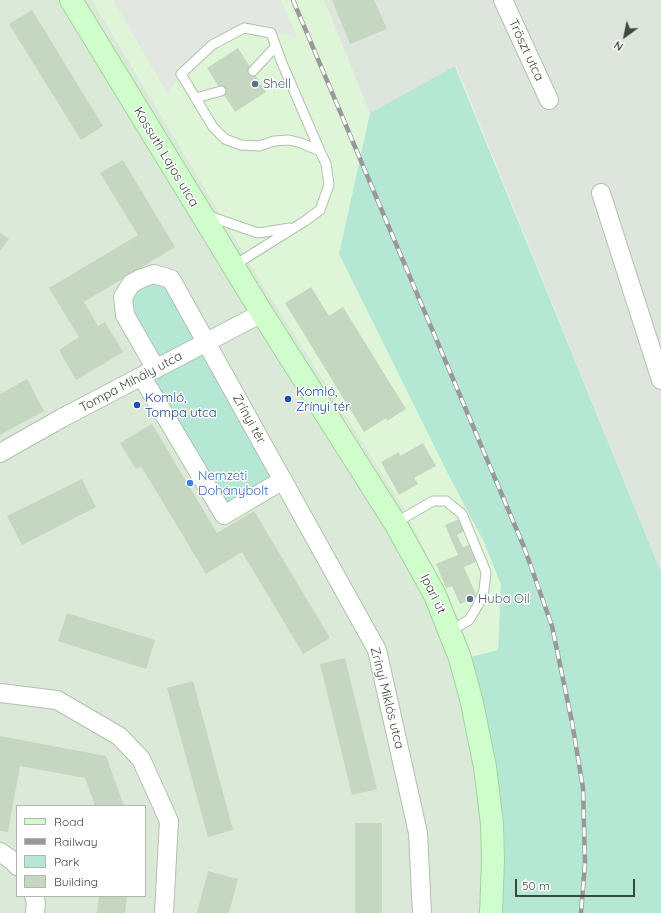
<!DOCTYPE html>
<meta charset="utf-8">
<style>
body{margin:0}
#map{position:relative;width:661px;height:913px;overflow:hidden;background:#ecf5eb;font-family:Quicksand,sans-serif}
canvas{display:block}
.legend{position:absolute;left:16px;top:805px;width:130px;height:92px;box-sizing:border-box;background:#fff;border:1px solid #b1b6af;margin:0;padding:5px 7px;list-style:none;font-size:12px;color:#3c4938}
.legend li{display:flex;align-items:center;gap:8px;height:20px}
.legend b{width:20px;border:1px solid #b1b6af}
.north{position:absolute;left:605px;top:16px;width:40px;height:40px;-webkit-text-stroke:3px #fff;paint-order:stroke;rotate:213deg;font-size:11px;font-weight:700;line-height:16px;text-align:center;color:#3c4938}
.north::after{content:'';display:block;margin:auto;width:14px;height:18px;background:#3c4938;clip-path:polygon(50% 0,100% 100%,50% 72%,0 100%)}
.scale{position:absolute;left:515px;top:879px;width:120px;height:18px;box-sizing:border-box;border:2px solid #3c4938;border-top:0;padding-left:5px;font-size:12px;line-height:14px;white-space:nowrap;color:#3c4938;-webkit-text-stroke:3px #fff;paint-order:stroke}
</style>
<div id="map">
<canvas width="661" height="913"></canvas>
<ul class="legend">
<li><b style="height:5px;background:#cffecc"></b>Road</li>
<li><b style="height:5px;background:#999"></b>Railway</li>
<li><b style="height:11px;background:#b4e8d5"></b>Park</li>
<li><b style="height:11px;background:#c5d7c0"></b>Building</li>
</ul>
<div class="north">N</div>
<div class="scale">50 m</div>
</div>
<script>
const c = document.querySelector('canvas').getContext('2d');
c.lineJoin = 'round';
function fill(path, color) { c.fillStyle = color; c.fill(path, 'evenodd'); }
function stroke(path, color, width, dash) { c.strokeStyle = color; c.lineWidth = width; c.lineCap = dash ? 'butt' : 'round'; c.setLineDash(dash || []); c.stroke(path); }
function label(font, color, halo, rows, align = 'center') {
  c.font = font + ' Quicksand,sans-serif'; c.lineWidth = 3; c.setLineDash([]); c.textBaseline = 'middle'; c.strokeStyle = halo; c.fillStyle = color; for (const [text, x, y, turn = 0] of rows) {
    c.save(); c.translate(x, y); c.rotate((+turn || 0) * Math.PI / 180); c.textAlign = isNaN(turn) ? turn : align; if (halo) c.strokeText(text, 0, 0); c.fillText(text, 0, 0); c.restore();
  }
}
const residential = new Path2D(`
 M0 0H92L257 275 403 506 461 623 471 657 472 703 491 913H0ZM17 806H145V896H17Z`);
const commercial = new Path2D(`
 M92 0H324L370 113 339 254 451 480 483 540 501 585 498 650 471 657 461 623 403 506 257 275Z`);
const industrial = new Path2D(`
 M324 0H661V572L456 66 370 113Z`);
const green = new Path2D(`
 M455 66 661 572V913H491L472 703 471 657 498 650 501 585 483 540 451 480 339 254 370 113Z
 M171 279 283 480 224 515 142 377 156 369 125 315 131 284Z`);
const parking = new Path2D(`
 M113 0H281L297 37 244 28 212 45 181 74 167 93Z`);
const building = new Path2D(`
 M332 0H374L387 29 350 44Z
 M32 10 103 126 81 140 9 24Z
 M238 48 266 92 235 112 207 68Z
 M123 160 175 247 84 302 98 326 105 322 123 352 76 380 59 350 79 337 49 288 138 235 100 173Z
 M0 233 9 239 0 251Z
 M311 287 329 316 343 307 406 409 387 421 386 418 364 432 285 303Z
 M27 379 44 411 0 435V394Z
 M152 424 217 533 254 511 330 638 303 654 242 552 206 574 141 466 136 469 120 443Z
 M423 443 436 466 414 478 418 484 399 495 381 462 399 452 400 456Z
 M82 479 96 507 22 545 7 516Z
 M462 518 467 530 457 535 463 547 473 543 481 560 464 567 477 597 460 604 452 586 446 588 436 564 458 555 445 525Z
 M67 613 155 640 146 669 58 641Z
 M345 658 377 789 352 795 320 664Z
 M193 681 233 830 208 837 167 688Z
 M0 736 106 756 124 806H95L85 778 20 766 8 832 0 831Z
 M355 823H382V913H355Z
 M208 871 238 879 229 913H197Z
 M99 896H127L125 913H97Z`);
const service = new Path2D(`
 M253 71 276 46
 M196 98 221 91
 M206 215 258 233 290 228
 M233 266 305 221 320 210 329 185 326 164 320 151 282 63 271 33 244 28 212 45 181 74 213 127 225 139 241 145 259 146 274 141 289 140 301 143 320 151
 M395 523 433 501H446L462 514 486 572 484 590 478 605 469 620 450 631`);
const minor = new Path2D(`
 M503 0 549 100
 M601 193 661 380
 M156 369 125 315 123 297 131 284 142 278 154 274 171 279 377 650 418 833 422 913
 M142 377 224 515 283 480
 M0 453 62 418 262 313
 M0 693 57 700 119 736 141 759 169 821 164 913
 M0 852 13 861 17 866
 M34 896 36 903 35 913`);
const secondary = new Path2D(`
 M71 0 262 313 395 523 435 595 460 658 472 703 485 767 492 824 493 861 491 913`);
const rail = new Path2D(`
 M293 0 524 547 552 626 572 722 583 788 585 863 581 913`);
const markers = [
 [255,84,4,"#5c6f8a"],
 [288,399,4,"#1a4fb4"],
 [137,405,4,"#1a4fb4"],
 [190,483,4,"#3f7fe0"],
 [470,599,4,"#5c6f8a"]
];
const streetNames = [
 ["Tröszt utca",526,50,65],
 ["Kossuth Lajos utca",166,157,59],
 ["Tompa Mihály utca",131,382,-28],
 ["Zrínyi tér",249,419,61],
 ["Ipari út",433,594,64],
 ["Zrínyi Miklós utca",387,698,76]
];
const serviceNames = [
 ["Shell",263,84],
 ["Huba Oil",478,599]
];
const transitNames = [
 ["Komló,",296,392],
 ["Zrínyi tér",296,407],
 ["Komló,",145,398],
 ["Tompa utca",145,413]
];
const shopNames = [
 ["Nemzeti",198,476],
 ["Dohánybolt",198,491]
];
fill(residential, '#dbe9d9');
fill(commercial, '#def6d7');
fill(industrial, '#dee5dc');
fill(green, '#b4e8d5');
fill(parking, '#e3e7e2');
fill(building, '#c5d7c0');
stroke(service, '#b0c1ad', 11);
stroke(minor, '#b0c1ad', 20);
stroke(secondary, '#a0d49b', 24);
stroke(service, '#fff', 9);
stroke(minor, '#fff', 18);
stroke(secondary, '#cffecc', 22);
stroke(rail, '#999', 4.5);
stroke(rail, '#fff', 3, [9]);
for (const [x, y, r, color] of markers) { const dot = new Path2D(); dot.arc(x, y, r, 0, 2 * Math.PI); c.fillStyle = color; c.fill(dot); stroke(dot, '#fff', 1.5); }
label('13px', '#3c4938', '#fff', streetNames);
label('13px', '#4e5e75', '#fff', serviceNames, 'left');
label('13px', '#164399', '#fff', transitNames, 'left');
label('13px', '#366cbe', '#fff', shopNames, 'left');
</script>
